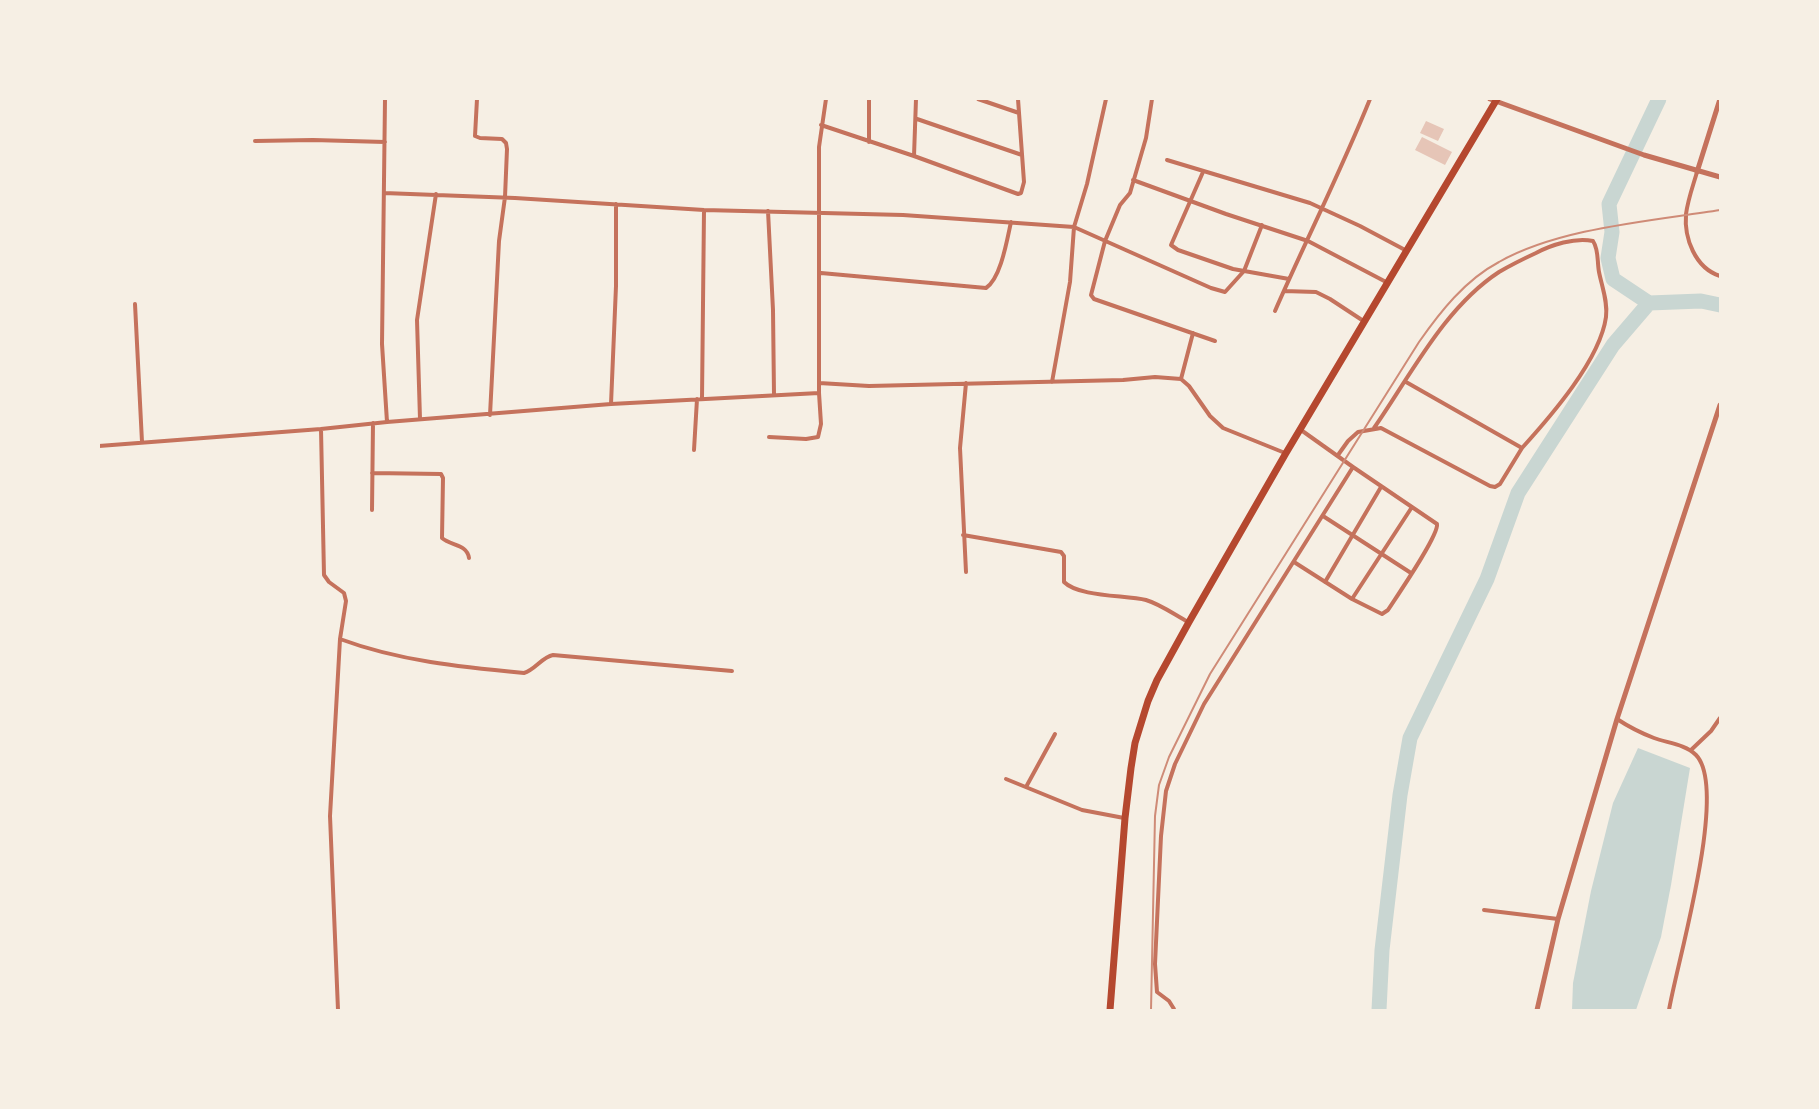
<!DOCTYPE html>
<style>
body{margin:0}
#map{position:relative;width:1819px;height:1109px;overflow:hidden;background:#f6efe4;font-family:"Exo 2",sans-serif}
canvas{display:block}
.frame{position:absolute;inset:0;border:100px solid #f6efe4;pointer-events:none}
</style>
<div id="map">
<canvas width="1819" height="1109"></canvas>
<div class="frame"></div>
</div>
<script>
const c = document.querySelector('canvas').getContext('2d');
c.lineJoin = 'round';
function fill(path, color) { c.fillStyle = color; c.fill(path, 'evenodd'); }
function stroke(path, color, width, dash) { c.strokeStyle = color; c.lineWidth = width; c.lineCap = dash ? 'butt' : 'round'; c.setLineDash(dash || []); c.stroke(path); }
const water = new Path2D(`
 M1638 748 1690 768 1671 885 1661 937 1636 1010H1572L1573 983 1591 891 1613 803Z`);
const river = new Path2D(`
 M1649 303 1613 279 1608 258 1612 232 1609 204 1659 99
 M1379 1010 1382 950 1400 795 1410 738 1487 579 1518 493 1613 345 1649 303 1701 301 1720 305`);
const building = new Path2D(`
 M1426 121 1444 129 1438 141 1420 133Z
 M1422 137 1452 152 1445 165 1415 150Z`);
const minor = new Path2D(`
 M385 99 382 344 387 422
 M477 99 475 136 480 138 502 139 506 143 507 149 505 197 499 241 490 415
 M869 99V142
 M978 99 1019 113
 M1152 99 1146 138 1130 193 1120 205 1105 241 1091 295 1094 299 1215 341
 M917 119 1022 155
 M821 125 914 156 1018 194 1021 193 1024 182 1018 99
 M255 141 313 140 385 142
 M914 156 916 99
 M1167 160 1310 203 1360 226 1407 251
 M1203 172 1171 245 1178 250 1233 269 1289 279
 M1697 172C1693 186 1688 199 1686 214 1684 238 1695 268 1720 276
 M1133 180 1226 214 1308 241 1388 283
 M384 193 515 198 704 210 903 215 1074 227 1087 184 1106 99
 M768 211 773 310 774 395
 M821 273 986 288C1001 278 1007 240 1011 222
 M1284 291 1316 292 1330 299 1365 322
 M135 304 142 442
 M1275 311C1306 240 1341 171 1370 99
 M1181 379 1193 333
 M1052 382 1070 282 1074 227 1211 288 1225 292 1244 271 1262 225
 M819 383V147L826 99
 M966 383 960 448 966 572
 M702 399 704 210
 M611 404 616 286V204
 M420 419 417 320 436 194
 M1374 428C1411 375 1444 308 1499 272 1511 265 1523 259 1536 253 1551 245 1575 237 1593 241 1599 250 1597 262 1599 272 1602 287 1608 302 1606 317 1600 360 1551 416 1522 448
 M769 437 806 439 818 437 821 424 819 393
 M99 446 321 429
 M694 450 697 399
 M1338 455 1348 441 1358 432 1381 428 1490 486 1495 487 1500 484 1522 448 1406 382
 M372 473 441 474 443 478 442 538C451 546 467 544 469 558
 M372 510 373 423
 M1323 516 1411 573
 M963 535 1061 552 1064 556V582C1079 597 1125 595 1146 600 1160 604 1175 615 1188 622
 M1294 562 1352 599 1382 614 1388 610C1397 596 1439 535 1437 524L1353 467
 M1325 582 1381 487
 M1352 599 1412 507
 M340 639C399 661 461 667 524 673 535 670 542 657 553 655L732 671
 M1617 719C1629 727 1641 733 1654 738 1667 743 1685 744 1696 755 1729 789 1677 962 1669 1010
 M1691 750 1711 731 1720 718
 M1006 779 1082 810 1124 818
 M1026 787 1055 734
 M1484 910 1558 919
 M1174 1009 1169 1001 1157 992 1155 964 1161 836 1166 791 1175 764 1204 704 1353 467 1301 430
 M338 1010 330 816 340 639 346 601 344 593 329 582 324 575 321 429 387 422 611 404 819 393V383L869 386 1123 380 1155 377 1181 379 1189 386 1210 416 1223 428 1285 453`);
const tertiary = new Path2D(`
 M1490 99 1644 155 1720 177
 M1697 172 1720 99
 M1537 1010 1558 919 1617 719 1720 405`);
const primary = new Path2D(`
 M1110 1010 1125 818 1131 768 1135 743 1148 701 1157 680 1189 622 1286 453 1497 99`);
const rail = new Path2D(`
 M1151 1010 1155 816 1159 785 1169 757 1210 674 1419 342C1440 312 1465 280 1499 262 1559 228 1651 221 1720 210`);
fill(water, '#c9d6d2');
stroke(river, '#c9d6d2', 15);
fill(building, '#e6c5b7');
stroke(minor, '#c5725c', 4);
stroke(tertiary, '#c5725c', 5);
stroke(primary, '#b5482f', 7);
stroke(rail, '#cf8b77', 2);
</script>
